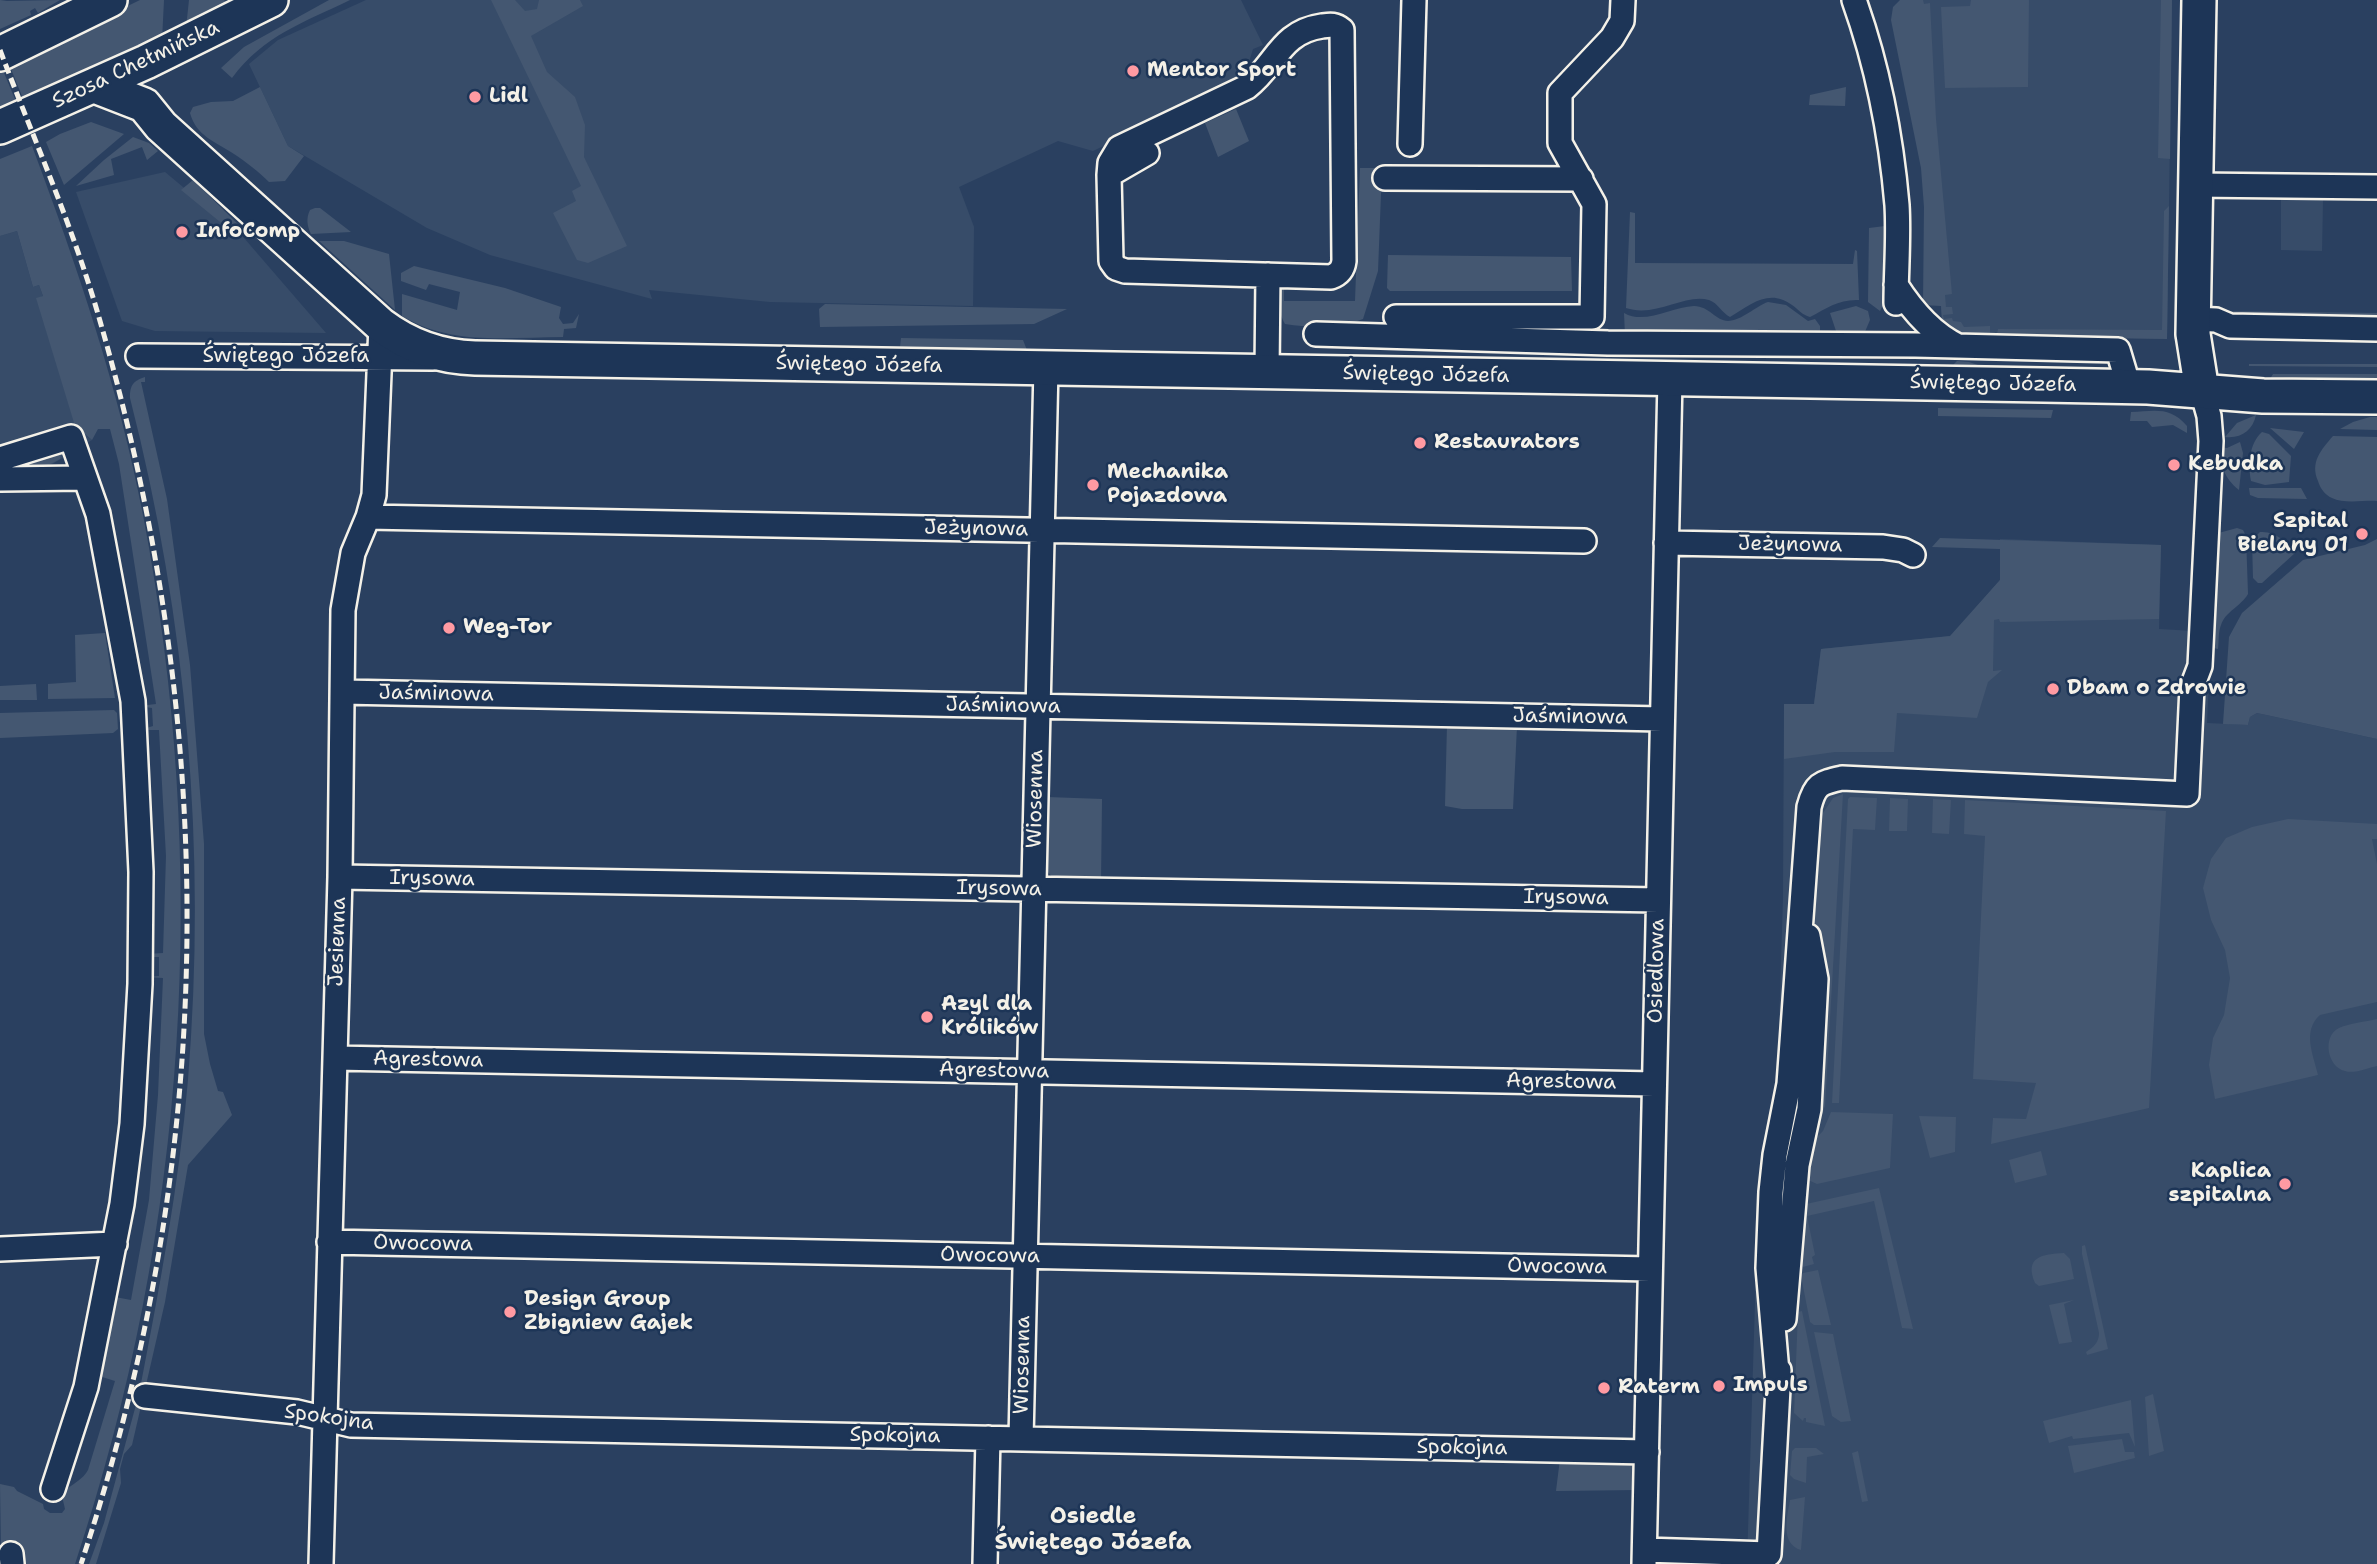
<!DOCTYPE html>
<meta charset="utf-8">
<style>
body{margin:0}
canvas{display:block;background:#2a4060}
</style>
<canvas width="2377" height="1564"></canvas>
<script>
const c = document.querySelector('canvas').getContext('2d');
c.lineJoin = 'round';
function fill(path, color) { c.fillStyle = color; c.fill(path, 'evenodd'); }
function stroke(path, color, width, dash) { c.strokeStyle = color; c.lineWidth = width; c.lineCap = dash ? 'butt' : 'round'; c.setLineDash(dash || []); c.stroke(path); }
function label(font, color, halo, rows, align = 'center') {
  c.font = font + ' "Shantell Sans",sans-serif'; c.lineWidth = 5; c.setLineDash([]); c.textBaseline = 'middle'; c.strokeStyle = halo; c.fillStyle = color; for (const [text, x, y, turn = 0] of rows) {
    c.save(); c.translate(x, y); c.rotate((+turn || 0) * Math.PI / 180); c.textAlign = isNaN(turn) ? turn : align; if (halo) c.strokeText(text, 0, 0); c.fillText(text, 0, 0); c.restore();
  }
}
const built = new Path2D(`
 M366 0H1241L1263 45 1253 49 1249 62 1250 76 1093 151 1058 141 959 187 974 227 973 306 770 302 649 290 652 299 490 255 427 228 288 146 249 64 278 40Z
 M1920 0H2172L2167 339 1943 335Z
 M165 172 244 238 326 333 155 331 122 321 76 192Z
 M2281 200H2323L2322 251 2281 250Z
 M17 231 33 287 39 285 43 296 37 299 77 429 92 440 49 466 0 473V236Z
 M2000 539 2161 545 2159 629 2211 632 2207 723 2248 725 2250 717 2257 713 2377 739V1564H1747L1758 1205 1777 1092 1783 898 1784 704H1814L1821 649 1951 636 2000 580Z`);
const green = new Path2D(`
 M0 0 7 1 60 0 38 13 35 8 30 11 31 15 0 29Z
 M140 0H164L162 40 24 101 9 64Z
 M189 0H224L230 6 186 28Z
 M329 0H350C303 23 264 35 232 78L221 68 244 47Z
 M491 0H515L525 11 537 9 539 0H580L583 6 531 36 547 72 575 97 585 125 584 157 627 246 588 263 577 260 553 213 576 201 572 191 581 186Z
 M1900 0H1923L1924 4 1930 3 1936 119 1952 294 1945 295 1946 307H1952L1953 314 1943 315 1944 319 1952 318 1953 321 1961 322 1964 327 1990 326V334H1997L1998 329 2162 330 2164 211 2169 206 2167 339 1943 335 1941 306 1923 305 1924 207 1921 168 1891 20 1893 7Z
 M1971 0H2029L2028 87 1945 88 1941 7 1970 6Z
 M2161 0H2172L2170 159 2158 158Z
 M2 68 17 104 0 111V69Z
 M260 87 288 146 304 156 285 181 269 182C259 172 246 162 234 154 216 142 196 136 190 113L193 107 211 102 233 101Z
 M1846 87 1845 106 1809 105 1810 95Z
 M1236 109 1249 141 1218 157 1205 123Z
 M91 122 124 134 64 185 46 142 60 134Z
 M133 137 149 143 158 151 147 160 142 147 111 159 114 175 76 186 104 160Z
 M32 146C77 266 119 389 143 515 210 865 188 1226 75 1564H20L1 1551 0 1484 14 1487 17 1491 43 1504 44 1509 50 1513H62L65 1509 62 1496C68 1484 81 1483 88 1470L115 1381 99 1376 115 1297 131 1300 149 1200 158 1095 163 978 146 977 159 976V957H151L147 954 163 953 166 856 159 730H140L153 726 152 708 139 706 156 704 119 464 110 429H98L92 440 75 426 36 298 43 296 39 285 33 287 17 231 0 236V159Z
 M1360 168H1382L1378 271 1363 319C1336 329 1313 328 1285 324 1278 311 1275 297 1284 285V301H1355Z
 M193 180 245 231 246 237 236 235 181 190Z
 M2177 194 2182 199 2179 339H2174Z
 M315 208H320L351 232 311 234C307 226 306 218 310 210Z
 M1630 212 1635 213V263L1853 264 1855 250 1857 251 1859 300C1839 299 1827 308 1810 317 1802 315 1798 309 1792 305 1769 288 1750 305 1730 317 1722 313 1718 303 1709 300 1685 293 1656 318 1626 308Z
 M1885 226V301L1880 311 1868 302 1869 228Z
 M319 241H344L389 254 395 310Z
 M1388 255 1571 257 1572 291H1390L1387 288Z
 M414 266 505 288 561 307 559 318 563 324 573 323 579 314 576 328 564 329 563 337C507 337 452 346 402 316V294L457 310 460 292 429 284 426 290 401 281V273Z
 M1768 302 1786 305 1808 321 1815 319 1820 326V336L1625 335 1624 313C1645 325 1672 307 1694 306 1709 306 1716 321 1728 321 1741 321 1756 306 1768 302Z
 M825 304 1067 309 1034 324 820 327 819 309Z
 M1856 306 1868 311 1870 320 1864 334 1838 337 1830 313Z
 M2220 311 2377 313V317L2220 314Z
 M901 338 1023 340 1030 358 899 356Z
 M1957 361 1969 362 1978 365 2115 368V375L1953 369V365Z
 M2249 364H2377V367L2249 366Z
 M2273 374H2377V380L2270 379Z
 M145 377V382H141L167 499 190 665 204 844V1034L210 1064 218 1091 223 1092 232 1115 188 1165 165 1302 146 1385 139 1394C159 1290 179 1186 188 1080 207 852 187 620 130 398 130 385 133 381 145 377Z
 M1938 408 2053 410 2051 418 1938 416Z
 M2131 412C2155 411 2170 406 2187 426V433L2173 425 2152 427 2147 421H2130Z
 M2256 415C2253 430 2241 439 2225 437L2237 423Z
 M2370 417H2377V430L2340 429 2353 422Z
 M2270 428 2304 432 2294 449Z
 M2262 432 2269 434 2291 456 2289 482 2265 485 2251 481C2248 464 2249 444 2262 432Z
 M2333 436 2377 437V501C2364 500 2344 504 2332 498 2325 495 2320 488 2318 481 2310 462 2321 450 2333 436Z
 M2240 442 2243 453 2239 490C2224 478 2220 465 2220 447L2227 448Z
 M50 453 61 455 60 459 39 470 0 468Z
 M2249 488H2301L2307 499 2258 498 2250 495Z
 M2237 528 2243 530 2246 536 2248 594C2241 606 2225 612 2221 625 2218 632 2219 642 2218 649L2209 647 2215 534Z
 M2260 532C2276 531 2285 541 2295 553L2262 583H2258L2253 578 2252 540Z
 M1940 538 2161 545 2159 619 2000 622 1999 619 1994 620 1993 671 2002 670 1988 682 1977 718 1897 713 1894 752H1835L1784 759V704H1814L1821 649 1950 636 2000 580V549L1932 547Z
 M2377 539V739L2257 713 2250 717 2248 725 2223 724 2229 637 2242 613 2303 560 2365 545Z
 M105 633 115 698 48 699V684L76 682 75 635Z
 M36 684 37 700H0V686Z
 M114 710 117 713 118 729 113 733 0 738V713Z
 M1447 725 1517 726 1513 809H1462L1445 806Z
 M1843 794 1825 1106 1816 1130 1814 922 1817 872 1823 813 1833 798Z
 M1047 797 1102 799 1101 881 1054 879 1046 870Z
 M1850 797 1877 798 1875 830 1853 829 1839 1103H1832L1848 799Z
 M1890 798 1908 799 1907 831H1889Z
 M1933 799 1951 800 1949 834 1932 833Z
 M1965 800 2166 811 2149 1108 1991 1144 1993 1118 2026 1119 2036 1083 1973 1079 1985 836 1964 834Z
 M2288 819 2377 824V839H2372L2377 864V1002L2320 1015C2302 1031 2313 1054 2318 1075L2215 1099 2209 1065 2213 1038 2224 1015 2230 978 2225 950 2211 920 2203 888 2211 859 2226 838 2252 827Z
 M2377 1019V1066C2368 1068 2354 1074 2345 1071 2327 1067 2322 1036 2339 1028 2350 1023 2365 1022 2377 1019Z
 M1831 1112 1893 1114 1890 1168 1817 1184 1806 1179V1169L1812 1142 1823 1131Z
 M1919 1116 1956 1117 1955 1152 1930 1158Z
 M2041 1151 2047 1175 2015 1183 2009 1160Z
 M1879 1188 1913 1329 1902 1328 1874 1201 1807 1216 1815 1255 1812 1257 1814 1264 1803 1267 1800 1263 1806 1204Z
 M2085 1245 2108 1349 2087 1355 2086 1352C2094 1347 2099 1342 2099 1333L2082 1254V1246Z
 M2064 1253 2070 1259 2074 1279 2039 1286 2035 1283C2024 1257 2042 1254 2064 1253Z
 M1818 1270 1831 1325H1814L1810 1322 1801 1276 1803 1273Z
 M2074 1300 2064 1304 2072 1342 2059 1344 2049 1305Z
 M1802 1311 1825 1426 1806 1422V1418H1804L1803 1421 1794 1413 1798 1312Z
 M1814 1332 1833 1334 1851 1421 1841 1422 1832 1416Z
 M2153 1394 2164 1451 2149 1456 2145 1397Z
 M2131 1400 2135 1447 2129 1433 2073 1439 2072 1436 2049 1443 2043 1421Z
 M137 1401 147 1407 141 1406 132 1445 124 1454 120 1469 121 1483 96 1564H89L104 1523Z
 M2122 1439 2125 1452H2134L2135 1458 2074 1473 2068 1446Z
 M1795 1448H1816L1824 1454 1807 1457 1806 1483 1794 1479 1790 1475 1792 1451Z
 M1858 1451 1868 1501 1862 1502 1852 1453Z
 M1560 1459 1629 1460 1636 1468V1490L1556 1491Z
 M1805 1497 1801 1550C1780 1544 1787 1517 1790 1500Z`);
const street = new Path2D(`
 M1854 0C1878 67 1891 135 1897 205 1899 237 1896 271 1896 303
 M1410 144 1414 0
 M1109 175 1110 163 1119 148 1247 87C1276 65 1280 32 1322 26 1330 25 1335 24 1342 30L1344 261C1343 269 1339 274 1331 277L1125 271 1116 268 1111 261 1109 175 1147 153
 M1385 178 1581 179
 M2195 185 2377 187
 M1896 285C1912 310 1931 333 1958 346
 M1396 317H1592L1594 204 1560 143V93L1612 38 1622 21 1623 0
 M2193 319 2216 320 2230 326 2377 329
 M1316 334 1608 343 1915 345 2118 350 2129 387
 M138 356 433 358
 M1267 372 1268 275
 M0 459 71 437 98 514 133 701 141 872 140 984 132 1124 122 1204 86 1387 53 1489
 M0 479 84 478
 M368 517 1584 541
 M1666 543 1883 547 1903 550 1913 555
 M343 692 1662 719
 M340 877 1658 900
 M335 1058 1654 1084
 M329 1242 1650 1269
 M0 1249 115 1244
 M1784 1319 1797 1165 1809 1109 1816 979 1808 936
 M1778 1384 1768 1268 1771 1192 1775 1155 1789 1084 1809 807C1815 784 1820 783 1842 778L2187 794 2192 687 2200 666 2211 441 2209 416 2202 391
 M145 1396 297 1412 351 1425 1647 1452
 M1021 1439 1046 368
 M1645 1550 1769 1554 1779 1370
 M11 1554 12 1564
 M321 1564 340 877 343 610 353 553 368 517 374 495 381 325
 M985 1564 988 1438
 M1644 1564 1670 379`);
const secondary = new Path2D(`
 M2199 0 2193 334 2202 391
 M0 54 110 0
 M95 86 144 105 161 126 381 325C409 346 440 357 475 358L2043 385 2148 387 2263 396 2377 397
 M0 127 146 62 271 0`);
const rail = new Path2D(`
 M0 50C34 140 74 229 100 321 220 737 218 1151 81 1564`);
const markers = [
 [1133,71,7,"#ff9aa2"],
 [475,97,7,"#ff9aa2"],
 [182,232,7,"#ff9aa2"],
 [1420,443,7,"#ff9aa2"],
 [2174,465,7,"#ff9aa2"],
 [1093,485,7,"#ff9aa2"],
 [2362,534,7,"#ff9aa2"],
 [449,628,7,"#ff9aa2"],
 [2053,689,7,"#ff9aa2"],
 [927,1017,7,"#ff9aa2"],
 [2285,1184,7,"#ff9aa2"],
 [510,1312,7,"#ff9aa2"],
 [1719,1386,7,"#ff9aa2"],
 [1604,1388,7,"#ff9aa2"]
];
const streetNames = [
 ["Szosa Chełmińska",136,65,-25],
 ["Świętego Józefa",286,357],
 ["Świętego Józefa",859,365,1],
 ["Świętego Józefa",1426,375,1],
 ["Świętego Józefa",1993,384,1],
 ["Jeżynowa",976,529,1],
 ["Jeżynowa",1790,545,1],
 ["Jaśminowa",436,694,1],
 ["Jaśminowa",1003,706,1],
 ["Jaśminowa",1570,717,1],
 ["Wiosenna",1036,799,-89],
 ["Irysowa",432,879,1],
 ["Irysowa",999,889,1],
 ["Irysowa",1566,898,1],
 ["Jesienna",338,942,-88],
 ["Osiedlowa",1657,971,-89],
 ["Agrestowa",428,1060,1],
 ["Agrestowa",994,1071,1],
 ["Agrestowa",1561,1082,1],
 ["Owocowa",423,1244,1],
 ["Owocowa",990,1256,1],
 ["Owocowa",1557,1267,1],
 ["Wiosenna",1023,1365,-89],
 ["Spokojna",329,1418,8],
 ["Spokojna",895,1436,1],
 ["Spokojna",1462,1448,1]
];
const poiNames = [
 ["Mentor Sport",1147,71],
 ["Lidl",489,97],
 ["InfoComp",196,232],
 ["Restaurators",1434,443],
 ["Kebudka",2188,465],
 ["Mechanika",1107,473],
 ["Pojazdowa",1107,497],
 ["Szpital",2348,522,"right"],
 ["Bielany 01",2348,546,"right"],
 ["Weg-Tor",463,628],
 ["Dbam o Zdrowie",2067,689],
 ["Azyl dla",941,1005],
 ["Królików",941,1029],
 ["Kaplica",2271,1172,"right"],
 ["szpitalna",2271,1196,"right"],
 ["Design Group",524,1300],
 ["Zbigniew Gajek",524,1324],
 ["Impuls",1733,1386],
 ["Raterm",1618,1388]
];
const neighbourhoodNames = [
 ["Osiedle",1093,1517],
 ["Świętego Józefa",1093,1543]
];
fill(built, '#374c69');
fill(green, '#445771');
stroke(street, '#f4f1e8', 28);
stroke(secondary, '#f4f1e8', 38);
stroke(street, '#1d3557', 23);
stroke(secondary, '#1d3557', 33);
stroke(rail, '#f4f1e8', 5, [10, 5]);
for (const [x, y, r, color] of markers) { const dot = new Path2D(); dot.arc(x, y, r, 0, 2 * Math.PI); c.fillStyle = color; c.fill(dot); stroke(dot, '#1d3557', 2.5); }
label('21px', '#f4f1e8', '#1d3557', streetNames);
label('bold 21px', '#f4f1e8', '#1d3557', poiNames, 'left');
label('bold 23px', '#f4f1e8', '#1d3557', neighbourhoodNames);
</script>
